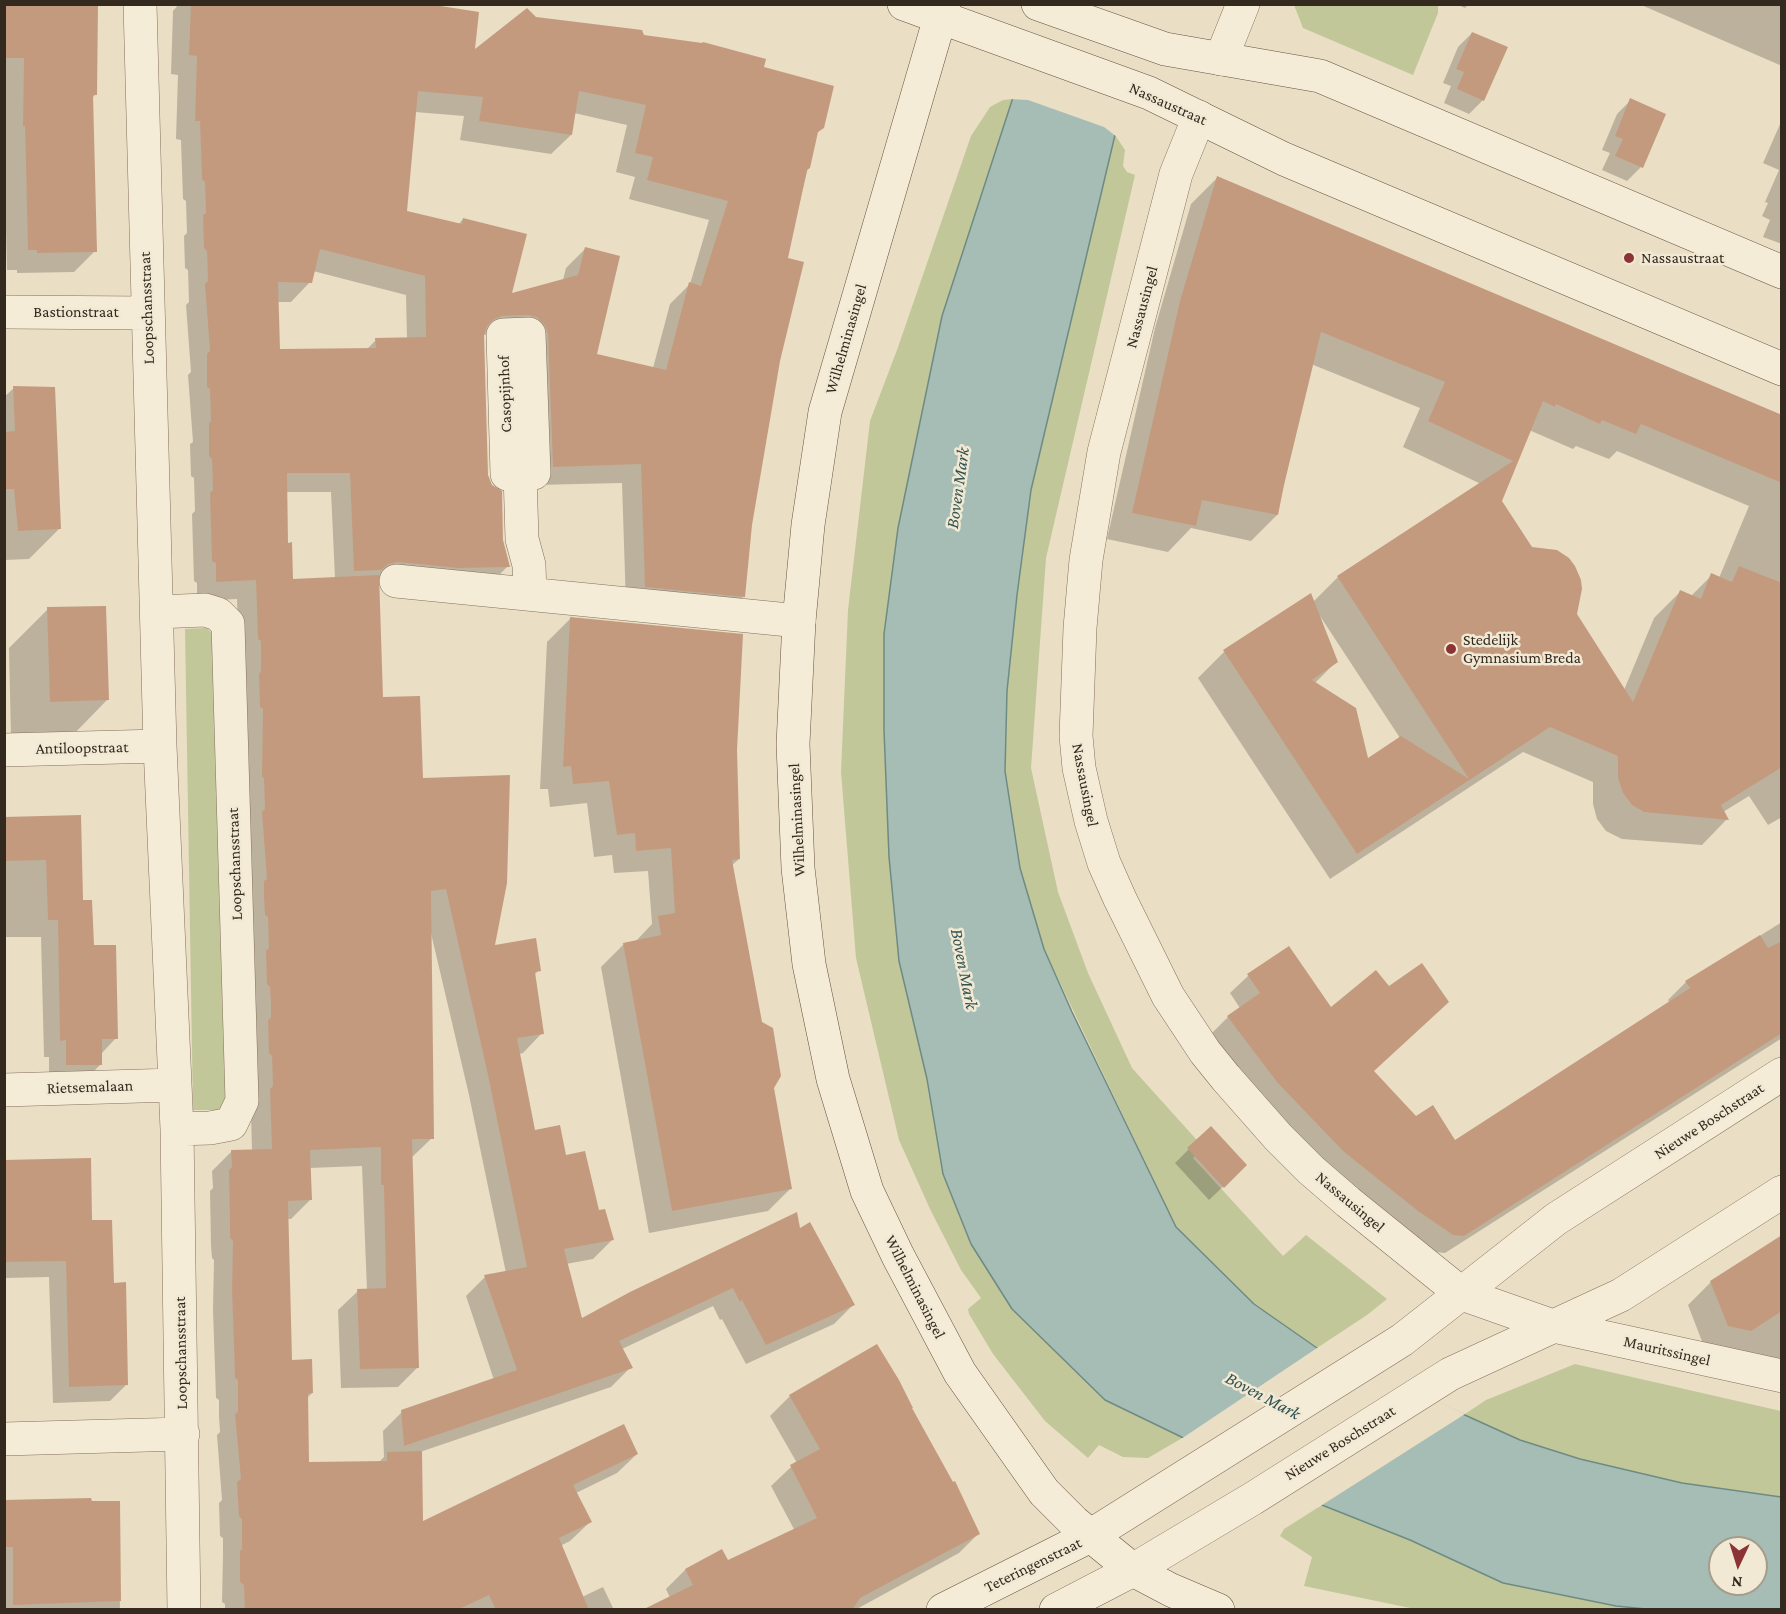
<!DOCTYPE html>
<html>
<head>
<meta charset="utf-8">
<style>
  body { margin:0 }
  #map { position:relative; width:1786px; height:1614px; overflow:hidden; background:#eadec5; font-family:"Crimson Pro",serif }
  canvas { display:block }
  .frame { position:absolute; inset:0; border:6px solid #34291f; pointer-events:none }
  .north { position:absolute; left:1708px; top:1536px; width:60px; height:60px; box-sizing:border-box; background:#f2e9d4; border:2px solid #a69c8c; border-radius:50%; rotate:184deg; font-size:16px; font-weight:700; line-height:24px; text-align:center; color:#34291f }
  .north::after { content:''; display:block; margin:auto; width:21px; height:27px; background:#8c3335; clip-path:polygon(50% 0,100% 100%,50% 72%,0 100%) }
</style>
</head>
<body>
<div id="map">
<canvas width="1786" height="1614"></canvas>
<div class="frame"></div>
<div class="north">N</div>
</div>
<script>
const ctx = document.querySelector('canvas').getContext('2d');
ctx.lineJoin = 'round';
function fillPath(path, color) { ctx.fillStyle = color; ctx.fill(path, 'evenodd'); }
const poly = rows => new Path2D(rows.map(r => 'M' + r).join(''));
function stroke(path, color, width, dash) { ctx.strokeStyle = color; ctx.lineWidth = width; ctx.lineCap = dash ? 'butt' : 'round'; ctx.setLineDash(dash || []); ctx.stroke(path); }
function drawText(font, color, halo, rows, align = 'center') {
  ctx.font = font + ' "Crimson Pro",serif'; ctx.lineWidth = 5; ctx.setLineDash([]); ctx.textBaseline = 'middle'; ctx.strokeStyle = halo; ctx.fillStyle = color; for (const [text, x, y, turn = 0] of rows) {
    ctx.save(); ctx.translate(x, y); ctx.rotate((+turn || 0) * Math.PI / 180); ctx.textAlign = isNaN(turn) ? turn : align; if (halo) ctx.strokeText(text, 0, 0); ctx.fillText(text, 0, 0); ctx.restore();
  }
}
const green = poly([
  [1294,5,1438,4,1438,13,1413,75,1303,28],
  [1013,99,942,316,898,528,927,1079,943,1174,1105,1400,1184,1437,1148,1458,1123,1457,1099,1445,1088,1458,1045,1421,993,1354,969,1314,968,1309,981,1298,961,1270,930,1209,899,1140,856,958,841,772,848,610,870,421,897,350,971,136,990,107,1003,100],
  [1115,135,1125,150,1123,166,1127,172,1135,175,1046,558,1031,768,1058,892,1088,973,1132,1068,1204,1148,1193,1158,1283,1256,1306,1235,1387,1299,1367,1315,1317,1348,1254,1304,1176,1227,1044,949,1020,868,1005,771,1007,691,1017,595,1031,490],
  [207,628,218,639,229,1103,219,1110,193,1110,185,629],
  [1575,1364,1781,1411,1781,1497,1682,1483,1580,1459,1520,1440,1462,1416,1486,1400],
  [1322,1505,1410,1540,1616,1606,1646,1609,1415,1609,1304,1586,1312,1557,1280,1536,1284,1529]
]);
const water = poly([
  [1043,5,1156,5,1115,135,1031,490,1017,595,1007,691,1005,771,1020,868,1044,949,1072,1012,1176,1227,1254,1304,1317,1348,1520,1440,1580,1459,1682,1483,1781,1497,1781,1609,1646,1609,1616,1606,1503,1583,1410,1540,1322,1505,1105,1400,1012,1309,971,1244,943,1174,927,1079,899,961,889,857,884,730,884,634,898,528,942,316,1043,5],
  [1720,1548,1756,1548,1756,1584,1720,1584,1720,1548]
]);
const pier = poly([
  [1040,4,1159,4,1117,137,1104,127,1028,100,1010,99],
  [1320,1346,1465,1414,1319,1507,1181,1439]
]);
const shadow = poly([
  [4,4,95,95,92,98,95,251,74,272,17,273,17,270,7,270,4,149],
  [179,4,393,4,473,52,535,18,643,36,762,68,822,128,816,134,786,259,778,361,751,525,744,596,724,616,626,606,622,483,534,485,508,334,483,335,487,475,508,566,489,585,438,587,377,581,381,699,421,780,493,947,539,970,534,975,542,1033,523,1053,519,1054,534,1132,565,1157,612,1240,593,1259,566,1264,581,1320,798,1230,853,1305,834,1324,746,1364,722,1319,720,1320,713,1306,622,1349,631,1367,611,1387,420,1452,422,1524,637,1454,617,1473,576,1493,590,1522,570,1541,560,1546,582,1597,603,1587,614,1610,225,1610,225,1604,222,1602,223,1554,223,1538,220,1536,219,1503,222,1500,217,1435,220,1432,219,1416,219,1400,216,1398,215,1368,213,1310,214,1260,212,1258,211,1246,210,1191,213,1188,212,1171,232,1151,252,1151,239,658,237,599,197,601,197,583,194,581,192,514,195,511,194,478,191,476,190,444,193,442,188,375,191,372,186,305,189,302,188,270,185,268,184,236,187,233,186,201,183,199,181,140,176,139,178,75,171,74,173,11],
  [415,112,464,116,460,140,551,154,571,135,574,113,627,125,616,172,635,177,629,199,709,220,690,284,670,304,653,368,595,356,585,249,566,268,563,280,510,295,463,219,458,225,406,212],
  [313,271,406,295,407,339,376,340,366,350,279,350,277,302,291,302,310,282],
  [286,492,331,492,335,578,292,580,287,544],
  [430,929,469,1095,506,1273,485,1277,466,1296,494,1380,402,1412,383,1431,384,1457,378,1463,308,1463,307,1398,312,1393,291,1361,287,1219,291,1219,310,1200,309,1168,362,1166,367,1290,358,1291,338,1310,341,1388,398,1387,418,1367,411,1158,432,1138],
  [1456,4,1469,4,1465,8],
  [1639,4,1782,4,1782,66],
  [1472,33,1483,100,1469,114,1444,103,1451,86,1443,83,1458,47],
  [1631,100,1641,167,1627,181,1602,170,1610,153,1602,150,1617,114],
  [1781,122,1782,122,1782,244,1763,237,1770,220,1762,216,1768,203,1765,202,1779,170,1763,163],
  [1217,178,1782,417,1782,817,1768,825,1749,796,1723,812,1727,819,1702,845,1622,839,1606,831,1597,819,1593,804,1593,782,1523,752,1330,879,1198,678,1224,652,1313,602,1338,577,1481,484,1403,447,1420,408,1311,364,1277,515,1251,541,1191,528,1168,552,1107,539,1155,328,1191,204],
  [1529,430,1573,449,1576,446,1609,459,1617,451,1749,506,1719,578,1712,575,1691,596,1680,592,1654,618,1624,690,1500,501],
  [1320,616,1400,738,1367,760,1315,683,1336,662],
  [14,388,59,529,29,559,4,560,4,397],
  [48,609,107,700,69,739,11,740,9,648],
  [570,619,735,750,739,859,731,866,791,1188,768,1211,649,1233,601,967,624,944,636,941,652,924,648,871,614,873,612,855,594,857,587,803,550,807,548,789,540,789,547,642],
  [79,816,81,902,116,1038,101,1054,101,1064,83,1082,49,1082,49,1057,44,1057,41,937,4,937,4,819],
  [1782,922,1782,1038,1445,1253,1435,1252,1400,1229,1286,1129,1210,1035,1228,1017,1240,1008,1230,993,1248,976,1289,948,1373,1072,1415,1118,1454,1142,1670,1003,1668,1000,1686,982],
  [1189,1149,1231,1179,1209,1200,1175,1163],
  [4,1162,91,1222,112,1285,127,1384,110,1401,53,1403,49,1277,4,1278],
  [1782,1237,1782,1361,1705,1349,1688,1305,1711,1282],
  [876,1346,978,1534,959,1553,855,1610,645,1610,670,1598,666,1589,685,1570,727,1562,795,1531,771,1486,791,1467,797,1463,770,1416,790,1396],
  [4,1501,118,1502,120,1610,4,1610]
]);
const building = poly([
  [4,4,98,4,97,95,93,95,97,252,37,253,37,250,28,250,25,126,23,126,24,58,4,58],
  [191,4,428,4,479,12,475,49,527,8,536,17,642,30,644,35,702,43,703,42,766,59,764,67,834,86,824,128,818,132,810,168,807,170,788,258,804,262,780,361,752,525,745,597,645,587,641,464,553,467,548,333,544,324,537,317,528,315,502,316,494,319,487,326,484,335,488,475,492,485,502,491,503,540,510,567,458,568,398,562,388,564,381,570,354,571,350,473,287,473,288,543,292,542,293,579,379,575,383,697,420,696,423,778,510,775,507,883,495,945,536,938,541,971,535,972,544,1034,517,1038,535,1130,560,1125,566,1155,585,1151,599,1210,605,1209,614,1240,564,1249,582,1318,630,1292,797,1212,800,1228,810,1222,855,1305,766,1345,742,1300,740,1302,733,1288,619,1341,633,1368,404,1446,401,1410,517,1370,484,1275,527,1267,488,1075,446,889,431,891,434,1139,412,1139,419,1368,360,1369,357,1289,386,1288,384,1185,381,1185,381,1147,310,1150,312,1200,288,1201,292,1360,312,1359,313,1393,308,1394,309,1462,387,1461,387,1452,422,1451,423,1521,624,1424,638,1454,573,1485,592,1522,559,1538,589,1610,496,1610,489,1595,457,1610,245,1610,244,1585,240,1582,240,1551,242,1549,242,1519,239,1516,237,1482,241,1479,235,1414,238,1412,238,1380,235,1378,234,1347,232,1289,233,1241,230,1238,230,1225,229,1170,232,1167,231,1150,272,1149,270,1089,273,1086,272,1056,269,1053,268,1020,271,1018,271,1003,270,987,267,984,266,951,269,948,268,917,265,915,264,897,264,881,267,879,262,812,265,809,264,779,262,776,263,709,260,707,259,674,261,671,261,641,258,639,256,580,216,582,216,563,212,561,210,493,213,490,212,459,209,456,209,423,211,421,210,389,207,387,207,354,210,351,205,284,208,281,207,251,204,248,203,215,206,213,205,182,202,179,200,121,195,121,197,56,189,55],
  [418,91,483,97,479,121,572,135,579,91,646,105,635,153,653,157,647,180,728,201,701,286,689,282,666,370,597,354,620,256,585,247,578,275,512,293,527,234,463,218,462,224,407,211],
  [320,249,425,276,426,337,375,338,376,348,280,349,278,282,312,283],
  [1472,32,1508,47,1484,101,1457,89,1464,72,1456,69],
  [1630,98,1666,114,1643,168,1615,156,1623,139,1615,136],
  [1217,176,1782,415,1782,483,1641,424,1636,434,1602,420,1600,424,1556,404,1555,407,1543,401,1502,501,1532,547,1557,550,1569,558,1575,566,1581,580,1582,589,1577,614,1633,702,1680,590,1701,599,1711,573,1732,582,1739,566,1782,583,1782,767,1721,805,1729,820,1644,812,1632,805,1623,793,1618,778,1618,756,1550,727,1357,854,1223,650,1311,593,1338,662,1312,680,1356,708,1368,758,1401,736,1469,779,1337,576,1513,461,1428,421,1445,382,1321,332,1284,485,1278,515,1202,500,1196,526,1132,513,1180,301],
  [13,386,55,387,61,529,18,531,14,489,4,489,4,432,15,431],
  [106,606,109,700,50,702,47,607],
  [570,617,743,634,737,750,740,859,732,860,762,1022,773,1028,781,1076,774,1088,792,1189,672,1211,623,943,661,935,658,916,675,913,671,848,636,851,635,833,617,835,609,781,573,784,571,766,563,767],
  [81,815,83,900,92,900,94,945,116,945,118,1039,102,1039,102,1065,66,1065,66,1040,60,1041,58,920,48,920,46,860,4,861,4,817],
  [1760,935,1768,948,1782,941,1782,1033,1464,1236,1453,1235,1418,1211,1343,1151,1277,1082,1227,1016,1260,993,1247,974,1289,946,1331,1007,1376,970,1389,986,1422,963,1449,1002,1374,1071,1416,1116,1433,1105,1455,1140,1690,988,1685,981],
  [1211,1126,1247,1165,1224,1188,1187,1148],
  [91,1158,92,1220,112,1220,114,1283,126,1282,128,1385,69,1387,66,1261,4,1262,4,1160],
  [1782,1235,1782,1311,1751,1331,1728,1326,1710,1281],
  [877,1344,899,1380,913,1408,912,1408,953,1482,955,1481,980,1534,860,1598,852,1610,642,1610,693,1585,685,1569,722,1549,728,1560,817,1518,790,1465,820,1449,789,1395],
  [91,1498,92,1501,120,1501,121,1601,13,1605,13,1547,4,1547,4,1500]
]);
const street = poly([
  [140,4,160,746,177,1129,184,1610],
  [1221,59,1243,4],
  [1199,117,1176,174,1104,452,1086,560,1080,628,1076,736,1079,768,1091,821,1104,863,1120,899,1168,996,1205,1052,1226,1078,1278,1137,1311,1170,1348,1202,1462,1294,1553,1326,1782,1376],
  [4,312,147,313],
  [520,473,507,474,503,335,529,334,534,473,520,473,522,539,529,565,530,594],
  [396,581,799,621],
  [157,612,205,610,218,614,228,624,242,1101,231,1124,210,1128,177,1129],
  [4,750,160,746],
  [4,1090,175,1085],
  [4,1439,183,1434],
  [1090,1536,1402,1340,1556,1219,1782,1074],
  [1133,1570,1252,1499,1450,1374,1621,1295,1782,1192]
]);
const secondary = poly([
  [904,4,1149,93,1284,159,1782,369],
  [944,4,825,412,808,525,799,621,793,744,798,868,809,964,833,1079,867,1191,898,1256,960,1373,1044,1492,1074,1522,1133,1570,1171,1590,1218,1610],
  [1038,4,1165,49,1320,76,1782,272],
  [943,1610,1090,1536],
  [1056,1610,1133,1570]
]);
const markers = [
  [1629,258,6,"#8c3335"],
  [1451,649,6,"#8c3335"]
];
const streetNames = [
  ["Nassaustraat",1168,104,24],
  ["Nassausingel",1142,307,-75],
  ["Loopschansstraat",147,308,-92],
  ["Bastionstraat",76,312],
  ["Wilhelminasingel",846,339,-74],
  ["Casopijnhof",505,394,-92],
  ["Antiloopstraat",82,748,-1],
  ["Nassausingel",1085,785,79],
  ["Wilhelminasingel",797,820,-93],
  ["Loopschansstraat",235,864,-92],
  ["Rietsemalaan",90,1087,-2],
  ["Nieuwe Boschstraat",1709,1121,-33],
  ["Nassausingel",1350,1202,40],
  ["Wilhelminasingel",915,1287,63],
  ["Mauritssingel",1667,1351,13],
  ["Loopschansstraat",181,1353,-91],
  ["Nieuwe Boschstraat",1340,1443,-32],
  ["Teteringenstraat",1033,1565,-26]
];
const poiNames = [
  ["Nassaustraat",1641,258],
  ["Stedelijk",1463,640],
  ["Gymnasium Breda",1463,658]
];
const waterNames = [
  ["Boven Mark",958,488,-82],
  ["Boven Mark",964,969,79],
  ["Boven Mark",1263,1396,28]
];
fillPath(green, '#c2c79a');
fillPath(water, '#a6bdb6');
stroke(water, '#6e8b83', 1.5);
fillPath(pier, '#eadec5');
fillPath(shadow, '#0003');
fillPath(building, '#c49a7e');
stroke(street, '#83705d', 34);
stroke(secondary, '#645240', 34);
stroke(street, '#f5ecd7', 33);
stroke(secondary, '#f5ecd7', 33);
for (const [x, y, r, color] of markers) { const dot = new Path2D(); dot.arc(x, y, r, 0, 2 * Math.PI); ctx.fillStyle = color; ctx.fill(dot); stroke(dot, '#f2e9d4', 2); }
drawText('16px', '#34291f', '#f2e9d4', streetNames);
drawText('16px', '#34291f', '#f2e9d4', poiNames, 'left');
drawText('italic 18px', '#305250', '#f2e9d4', waterNames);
</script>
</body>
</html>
